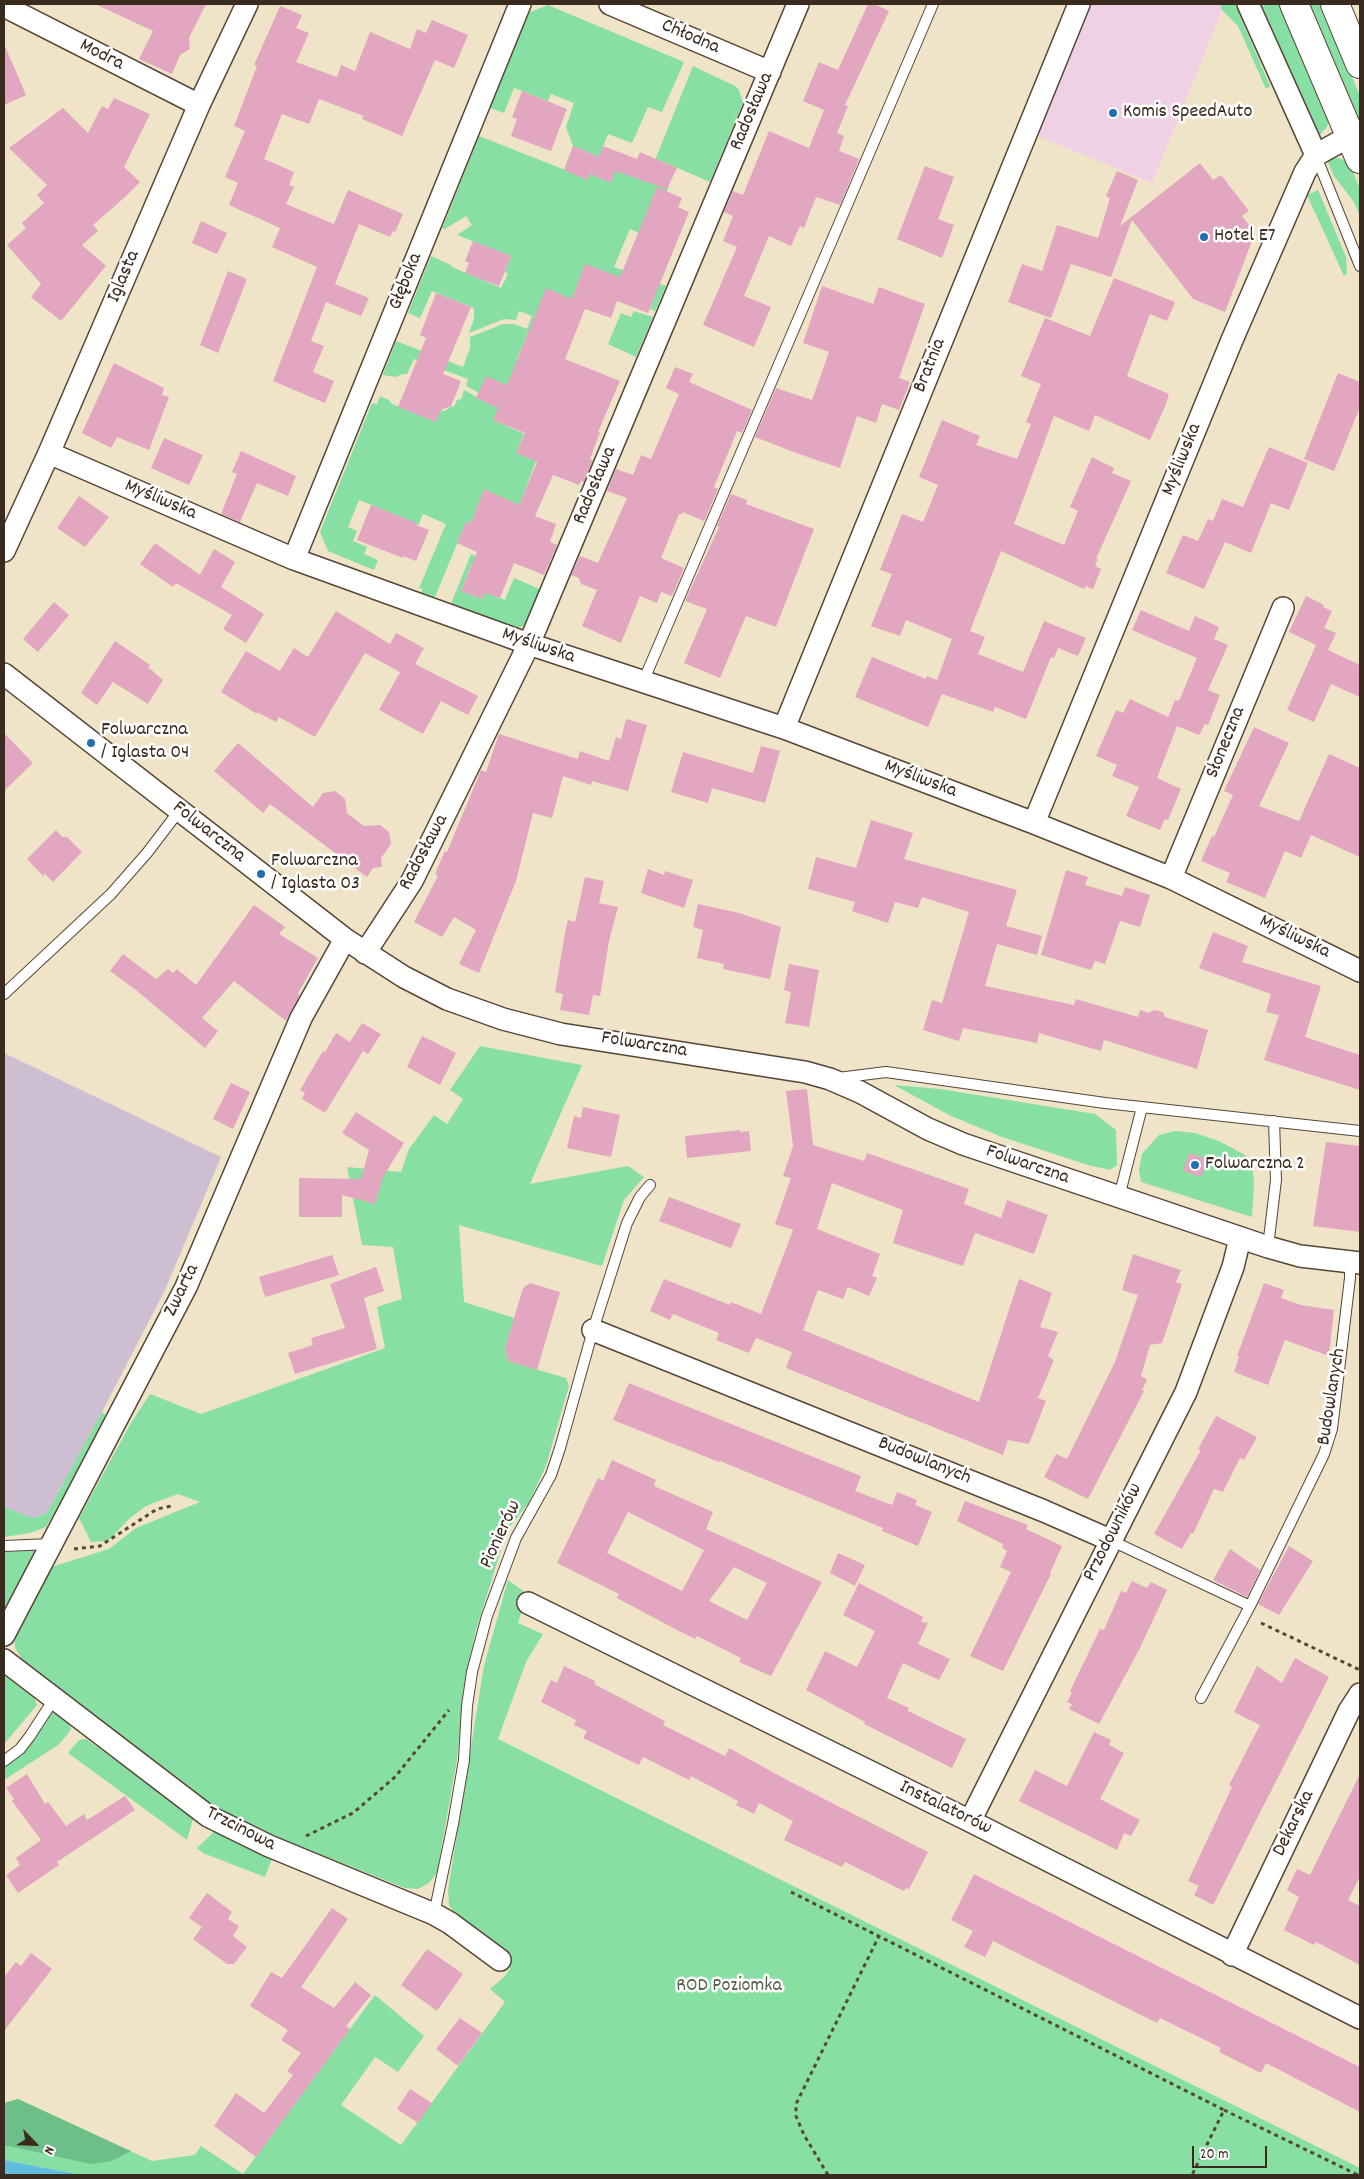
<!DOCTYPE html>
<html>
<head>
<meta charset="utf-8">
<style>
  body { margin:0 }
  #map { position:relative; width:1364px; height:2179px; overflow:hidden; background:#efe4c7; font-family:Dekko,sans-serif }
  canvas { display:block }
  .frame { position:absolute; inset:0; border:5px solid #3b2a1e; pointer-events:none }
  .north { position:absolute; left:10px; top:2119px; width:50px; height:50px; -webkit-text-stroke:4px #fff; paint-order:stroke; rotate:114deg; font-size:14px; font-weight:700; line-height:20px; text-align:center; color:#3b2a1e }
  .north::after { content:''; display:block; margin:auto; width:18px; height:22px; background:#3b2a1e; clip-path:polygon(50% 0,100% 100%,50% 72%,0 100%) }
  .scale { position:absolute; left:1192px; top:2146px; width:75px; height:22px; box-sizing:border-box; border:2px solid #3b2a1e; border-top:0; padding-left:6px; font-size:15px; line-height:18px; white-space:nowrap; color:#3b2a1e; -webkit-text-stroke:4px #fff; paint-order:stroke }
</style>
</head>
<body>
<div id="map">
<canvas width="1364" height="2179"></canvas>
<div class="frame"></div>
<div class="north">N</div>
<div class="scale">20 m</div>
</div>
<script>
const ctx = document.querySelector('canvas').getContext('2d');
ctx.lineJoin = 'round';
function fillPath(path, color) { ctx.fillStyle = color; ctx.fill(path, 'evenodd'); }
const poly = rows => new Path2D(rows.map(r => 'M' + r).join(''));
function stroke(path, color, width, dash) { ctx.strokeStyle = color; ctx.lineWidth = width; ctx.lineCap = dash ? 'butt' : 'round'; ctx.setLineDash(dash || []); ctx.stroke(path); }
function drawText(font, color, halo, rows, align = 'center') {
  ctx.font = font + ' Dekko,sans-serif'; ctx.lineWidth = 5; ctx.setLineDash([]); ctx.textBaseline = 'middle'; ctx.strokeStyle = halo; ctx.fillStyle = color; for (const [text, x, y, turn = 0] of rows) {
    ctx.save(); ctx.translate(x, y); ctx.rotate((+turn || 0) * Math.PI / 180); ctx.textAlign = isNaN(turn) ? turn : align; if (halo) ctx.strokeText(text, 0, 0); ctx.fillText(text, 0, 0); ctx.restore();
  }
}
const built = poly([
  [1088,4,1220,4,1222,10,1152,183,1038,136,1053,91]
]);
const industrial = poly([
  [4,1053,221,1157,165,1290,102,1412,47,1513,33,1518,4,1507]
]);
const green = poly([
  [1220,4,1235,4,1270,86,1266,89,1238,26,1222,10],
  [1261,4,1281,4,1330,116,1327,127,1318,137],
  [1309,4,1322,5,1360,96,1360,125],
  [548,5,684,62,662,112,648,107,632,143,608,134,592,175,611,182,615,171,653,175,670,182,667,191,639,233,630,229,614,267,666,286,655,311,650,309,658,286,624,293,585,265,570,304,529,330,570,347,570,349,528,333,517,359,540,368,511,378,493,420,543,442,524,434,516,453,536,461,486,593,505,600,514,578,542,590,527,624,518,628,451,604,471,554,489,562,498,519,506,499,484,490,471,523,466,522,435,597,421,593,423,589,419,588,446,524,423,514,418,526,416,523,359,500,348,527,357,531,353,541,367,547,364,554,378,560,374,570,328,551,320,532,372,403,377,404,380,396,389,400,392,404,436,422,441,410,445,411,451,406,454,407,457,400,461,399,464,390,478,398,495,398,492,405,496,407,505,385,486,377,479,393,466,386,468,379,414,359,407,374,402,374,396,377,383,375,396,341,463,367,470,348,470,337,503,324,514,324,527,329,532,316,519,311,516,320,504,319,469,333,474,319,474,308,432,291,420,318,408,313,431,256,451,265,452,267,501,288,508,274,505,272,511,256,457,235,472,225,466,216,445,229,442,229,479,136,588,179,597,156,573,146,566,127,574,103,551,94,548,101,514,88,504,113,490,108,528,13],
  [471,566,492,575,482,599,461,591],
  [693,66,735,86,739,90,743,103,710,182,659,160,653,165],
  [1337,158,1344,160,1350,165,1360,189,1360,216,1354,202,1334,176,1327,160],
  [1318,190,1346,257,1347,273,1344,276,1307,195],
  [634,311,653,317,636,357,608,344,621,313,631,317],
  [480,1046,582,1065,530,1184,628,1166,644,1177,624,1200,602,1266,459,1225,464,1302,514,1318,505,1348,508,1361,566,1378,569,1386,546,1466,529,1502,507,1531,476,1630,464,1686,457,1759,437,1873,429,1883,418,1889,405,1888,271,1835,212,1805,25,1664,15,1648,14,1637,51,1567,109,1549,136,1528,200,1502,178,1494,146,1506,129,1519,108,1541,91,1542,79,1518,131,1423,150,1394,201,1414,385,1348,377,1307,402,1299,393,1247,362,1245,347,1167,401,1172,409,1149,434,1115,447,1124,463,1099,450,1090],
  [894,1085,940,1089,1095,1114,1116,1130,1117,1165,1110,1170,1088,1165,1002,1137,951,1116],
  [1175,1131,1195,1133,1219,1141,1245,1155,1252,1165,1254,1183,1252,1217,1141,1182,1139,1170,1142,1154,1159,1135],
  [102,1412,109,1418,46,1527,30,1533,4,1537,4,1507,33,1518,47,1513],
  [35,1550,4,1611,4,1552],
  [508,1580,527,1594,518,1623,543,1634,526,1662,498,1739,1360,2168,1360,2175,82,2175,4,2160,4,2103,18,2099,152,2161,195,2155,201,2146,243,2174,375,1995,424,2036,398,2072,375,2057,341,2105,401,2145,505,2002,490,1989,504,1977,510,1969,509,1959,494,1942,453,1911,449,1905,448,1890,484,1666],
  [4,1675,34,1697,37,1705,4,1744],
  [52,1712,69,1723,71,1729,67,1735,58,1745,4,1780,4,1765,33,1741],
  [86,1739,188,1812,193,1819,187,1840,68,1753,79,1740],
  [215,1831,273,1856,265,1877,203,1853,197,1848]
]);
const forest = poly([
  [18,2099,124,2148,131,2151,112,2161,91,2164,4,2145,4,2103]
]);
const water = poly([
  [4,2160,82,2175,4,2175]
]);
const building = poly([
  [95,4,206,4,189,38,190,49,180,55,172,74,139,59,153,31],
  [868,4,874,4,889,11,845,105,848,106,837,133,844,136,839,151,859,159,840,205,816,197,804,228,800,226,791,246,769,236,744,296,771,307,754,347,703,325,737,247,723,241,733,216,724,212,733,191,743,195,769,131,809,148,824,110,803,101,819,62,838,70],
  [280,6,302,15,296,28,309,33,296,62,337,77,341,65,355,71,370,32,410,49,417,29,426,33,432,20,468,35,454,68,435,60,402,136,362,119,364,116,319,99,309,124,282,114,264,159,294,172,289,185,294,187,286,204,334,224,348,190,403,214,395,232,393,231,390,237,359,224,335,284,369,298,361,316,326,302,311,341,324,346,313,372,334,381,325,403,273,381,317,267,272,247,280,228,229,205,238,183,225,177,245,131,234,126,257,66,254,65],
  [4,44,26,95,4,105],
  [522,91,567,109,551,151,511,136,517,119,512,117],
  [114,98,150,114,124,167,140,182,124,198,93,225,98,231,82,245,106,266,61,321,31,297,41,284,7,245,26,228,22,223,44,203,37,195,47,185,9,148,63,108,88,133,102,106,108,109],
  [573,146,599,157,603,146,637,159,640,152,677,168,667,189,615,171,611,183,590,174,587,180,564,170],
  [1200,163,1213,180,1221,175,1249,211,1242,216,1255,233,1225,312,1193,299,1132,220,1111,277,1071,264,1051,318,1008,302,1022,264,1042,271,1057,225,1098,238,1110,198,1106,196,1117,171,1138,180,1120,226],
  [925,166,954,177,938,219,954,225,942,258,897,239],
  [657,187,682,198,678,207,689,212,648,313,617,301,611,318,585,309,565,359,620,381,598,432,600,432,590,459,593,460,584,482,581,481,579,485,553,475,535,516,556,524,550,542,557,545,544,575,514,563,500,598,485,593,482,599,461,591,477,552,457,543,466,522,471,523,484,489,519,505,537,462,516,453,525,433,493,420,498,408,476,398,486,376,507,385,546,288,572,299,585,264,620,277],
  [201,221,227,233,217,254,192,243],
  [473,241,511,256,499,286,465,273,469,263,465,261],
  [228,271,247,279,218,353,200,345],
  [1114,278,1175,302,1167,321,1150,314,1127,376,1169,394,1166,404,1150,440,1095,415,1089,431,1054,416,1014,524,1064,545,1078,511,1070,507,1092,457,1114,468,1112,473,1131,481,1096,559,1098,559,1095,566,1101,569,1093,589,1086,586,1084,589,1001,551,970,631,985,637,978,654,1023,672,1044,621,1086,638,1078,656,1058,648,1054,658,1051,657,1026,719,995,707,993,712,942,694,928,727,855,697,872,657,926,679,927,676,937,680,952,639,906,620,900,636,871,626,892,574,880,570,902,514,923,522,938,485,919,477,942,420,980,436,976,445,1017,459,1031,424,1026,422,1041,384,1021,376,1045,318,1090,336],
  [822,286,873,304,879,287,925,304,899,378,910,382,899,410,882,404,876,423,857,416,840,468,799,454,755,437,776,388,812,400,829,352,803,343],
  [436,293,471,307,443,374,461,381,451,406,441,410,436,422,398,407,426,338,420,335],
  [114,363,164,388,162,395,169,397,149,450,117,437,111,448,82,433],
  [675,367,693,374,689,382,752,410,742,433,737,431,714,487,718,489,704,521,683,512,681,515,679,514,661,558,684,568,672,596,661,592,657,603,640,596,621,643,582,626,597,590,581,584,579,578,571,575,580,556,598,563,627,498,607,491,616,469,633,475,641,455,651,459,679,394,666,388],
  [1338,373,1360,382,1360,407,1334,471,1304,459],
  [164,438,203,455,189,485,151,468],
  [1269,447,1308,463,1289,510,1271,503,1251,553,1225,542,1204,589,1166,573,1183,535,1198,541,1208,519,1213,521,1222,499,1243,507],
  [241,451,296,476,288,496,257,483,240,522,221,514,237,474,232,472],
  [731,494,747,500,746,504,814,529,776,627,746,616,720,678,684,663,707,609,685,601,719,527,717,526],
  [79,496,109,517,85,547,57,528],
  [371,505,417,523,416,525,429,530,416,561,403,556,403,558,357,540],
  [155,543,200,575,214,549,235,562,221,587,264,614,246,643,223,629,232,615,176,583,173,587,140,564],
  [1306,596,1324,605,1323,607,1332,611,1324,628,1336,633,1328,650,1360,665,1360,697,1331,684,1314,722,1287,710,1316,645,1289,632],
  [54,602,69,615,38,652,23,639],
  [1141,610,1189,631,1195,616,1219,627,1214,639,1228,645,1208,690,1220,695,1208,725,1205,724,1199,735,1177,726,1157,778,1181,789,1168,820,1165,819,1160,830,1126,816,1139,787,1112,776,1117,765,1096,756,1116,710,1123,713,1130,699,1168,717,1175,700,1179,701,1197,658,1132,630],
  [336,611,390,644,396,633,424,648,415,664,478,696,468,715,441,701,423,734,379,710,400,672,365,653,315,737,279,717,276,722,257,712,257,714,221,692,246,651,280,671,294,648,308,657],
  [115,641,150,665,148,667,163,680,148,704,113,682,97,705,81,693],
  [626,719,647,725,628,791,592,781,591,785,563,776,552,818,533,813,516,881,479,973,459,964,476,930,454,917,442,937,414,922,438,876,435,874,445,851,447,852,481,770,486,772,499,734,578,759,580,751,609,761,616,737,621,739],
  [1254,727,1289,743,1259,806,1299,821,1329,754,1360,768,1360,857,1311,835,1301,858,1285,851,1265,898,1226,882,1230,873,1201,861,1212,836,1214,837,1233,795,1224,791],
  [4,733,33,763,4,791],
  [238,743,313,807,323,793,335,791,345,799,347,813,356,820,364,826,380,825,389,832,391,844,381,858,382,867,373,868,367,877,270,804,263,813,214,771],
  [761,746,780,751,765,803,712,788,708,803,671,792,683,752,753,773],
  [871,820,913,833,904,859,1017,890,1006,926,1042,936,1037,955,997,944,985,986,1074,1005,1076,999,1138,1017,1140,1010,1149,1013,1154,1010,1163,1012,1165,1017,1208,1030,1197,1069,1104,1040,1101,1051,1039,1033,1037,1043,963,1028,959,1041,923,1030,932,1000,942,1003,969,912,922,897,918,908,895,902,888,923,852,911,855,902,808,889,816,857,856,868],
  [56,830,62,837,67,837,82,852,53,882,45,874,43,876,27,859],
  [648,869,664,875,665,871,693,880,684,908,641,893],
  [1066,870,1088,877,1085,885,1122,896,1125,887,1150,895,1140,927,1120,921,1105,964,1095,961,1091,970,1041,955],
  [585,877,604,881,599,903,618,907,609,941,600,996,593,995,589,1015,560,1010,563,994,555,992,565,933,568,920,575,922],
  [698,904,739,913,781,927,770,979,723,969,724,964,697,958,703,930,693,927],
  [254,905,285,927,279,934,318,958,298,993,300,995,286,1021,234,981,202,1018,218,1031,205,1048,136,990,110,971,123,954,156,979,168,969,173,973,177,969,196,985],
  [1213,932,1248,946,1242,962,1321,986,1305,1037,1360,1055,1360,1090,1264,1060,1279,1015,1266,1012,1271,994,1199,968],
  [789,964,819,970,809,1027,785,1023,791,992,784,990],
  [362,1023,381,1034,368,1054,363,1051,325,1113,302,1099,305,1093,300,1090,323,1051,325,1052,336,1033,350,1042],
  [422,1036,456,1053,440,1085,407,1067],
  [231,1083,250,1092,233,1129,213,1119],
  [807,1089,813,1145,864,1161,867,1153,969,1189,964,1204,1001,1218,1007,1200,1048,1215,1034,1254,975,1233,963,1266,893,1243,903,1210,832,1183,817,1229,880,1254,872,1276,877,1278,869,1296,848,1287,843,1299,818,1290,803,1330,979,1402,1019,1279,1052,1293,1040,1327,1058,1332,1048,1356,1054,1360,1038,1398,1046,1401,1029,1444,1008,1440,1003,1455,786,1368,792,1352,756,1338,749,1353,716,1340,719,1333,673,1314,670,1320,650,1311,664,1279,730,1305,731,1302,761,1314,793,1230,775,1224,791,1178,783,1176,793,1146,786,1091],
  [583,1107,620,1115,611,1157,567,1148,574,1116,581,1118],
  [356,1112,404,1143,383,1177,375,1204,342,1195,342,1217,299,1217,299,1178,361,1179,369,1150,342,1133],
  [740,1130,740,1132,749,1131,751,1151,687,1158,685,1136],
  [1326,1142,1360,1146,1360,1232,1313,1226],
  [1189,1153,1207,1159,1201,1177,1183,1171],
  [669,1197,741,1224,731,1248,659,1221],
  [1133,1254,1181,1270,1176,1282,1182,1284,1162,1343,1150,1345,1141,1376,1147,1380,1142,1390,1144,1391,1088,1499,1044,1477,1056,1454,1067,1459,1115,1362,1138,1295,1122,1290],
  [332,1255,339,1275,265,1297,259,1277],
  [376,1267,384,1291,364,1298,377,1349,295,1374,288,1353,313,1345,311,1338,345,1328,330,1284],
  [530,1283,560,1292,537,1370,508,1361,505,1348,523,1288],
  [1264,1283,1284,1290,1281,1298,1301,1305,1334,1310,1329,1356,1285,1340,1268,1385,1234,1372,1239,1357,1237,1356],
  [629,1383,861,1476,855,1491,892,1505,897,1492,917,1500,915,1505,932,1512,918,1546,882,1531,883,1528,720,1461,719,1462,613,1420],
  [1216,1416,1257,1437,1244,1460,1240,1458,1223,1492,1214,1489,1193,1534,1191,1533,1182,1549,1154,1534,1201,1450,1198,1449],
  [612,1460,656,1480,654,1486,713,1512,706,1529,822,1582,771,1676,739,1662,741,1658,697,1636,695,1639,677,1630,617,1598,619,1594,557,1563,598,1478,603,1481],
  [628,1512,704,1550,682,1591,607,1553],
  [734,1567,767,1583,747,1620,709,1601],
  [965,1501,1028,1525,1026,1529,1062,1546,1050,1573,1051,1574,1003,1671,970,1656,1011,1572,1000,1567,1007,1551,1002,1547,1003,1544,957,1521],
  [1289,1546,1313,1561,1279,1615,1258,1604],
  [1230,1549,1260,1570,1247,1597,1213,1580],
  [838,1553,865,1565,855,1586,830,1573],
  [1132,1581,1147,1588,1151,1582,1167,1590,1140,1648,1099,1724,1069,1709,1072,1704,1067,1702,1072,1693,1070,1691,1100,1629,1104,1630,1121,1591,1126,1593],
  [859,1583,923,1617,921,1622,928,1623,918,1644,950,1659,939,1680,903,1663,887,1698,909,1708,908,1711,966,1739,952,1768,864,1724,865,1722,806,1690,825,1651,857,1667,875,1631,843,1615],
  [1295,1658,1329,1677,1213,1905,1194,1895,1199,1886,1188,1881,1232,1787,1229,1785,1260,1725,1234,1712,1257,1666,1282,1683],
  [564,1666,595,1681,594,1684,665,1721,663,1725,725,1756,729,1748,787,1780,928,1852,909,1889,906,1888,904,1891,845,1862,842,1867,784,1840,793,1821,759,1803,754,1814,736,1805,738,1801,691,1776,689,1780,643,1757,639,1765,583,1738,587,1731,574,1725,576,1720,541,1702,551,1680,557,1683],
  [1094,1732,1111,1740,1109,1745,1124,1753,1100,1799,1140,1820,1131,1836,1124,1833,1117,1850,1019,1801,1035,1770,1067,1786],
  [27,1774,45,1804,48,1802,66,1826,84,1814,87,1820,125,1796,135,1810,57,1862,59,1865,18,1893,6,1875,20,1865,16,1858,41,1840,12,1801,14,1799,6,1788],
  [1360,1774,1360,1877,1348,1900,1360,1906,1360,1965,1316,1942,1314,1945,1284,1930,1299,1897,1287,1890,1297,1869,1310,1875],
  [974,1874,1360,2067,1360,2112,1266,2063,1261,2073,1219,2052,1221,2048,1201,2038,1160,2018,1157,2023,993,1941,985,1957,964,1947,973,1931,951,1920],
  [207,1893,232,1912,228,1919,239,1926,233,1936,247,1947,234,1964,227,1964,193,1939,202,1927,189,1918],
  [332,1908,348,1919,301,1987,334,2008,355,1982,371,1995,346,2026,350,2029,256,2157,214,2126,236,2093,264,2113,293,2075,287,2071,301,2053,281,2040,288,2030,250,2006,271,1972,282,1978],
  [427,1949,463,1974,437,2011,401,1985],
  [31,1953,52,1969,4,2031,4,1977,16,1962,21,1966],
  [460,2018,482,2033,458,2066,436,2049],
  [410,2089,432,2103,418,2123,397,2109]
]);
const path = poly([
  [74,1549,100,1546,157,1509,172,1506],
  [1261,1623,1360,1670],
  [306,1836,353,1813,395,1777,449,1710],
  [791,1892,1224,2110,1192,2175],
  [1224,2110,1358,2175],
  [828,2175,804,2135,796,2116,796,2104,879,1936]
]);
const service = poly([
  [1316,156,1360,266],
  [643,682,933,4],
  [4,994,111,894,147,853,179,811],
  [838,1078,886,1072,1105,1103,1360,1131],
  [1119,1197,1142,1107],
  [1268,1247,1276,1180,1274,1121],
  [1110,1540,1250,1606],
  [4,1546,51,1544],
  [1201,1698,1250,1606,1324,1454,1332,1429,1350,1278,1350,1263],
  [4,1761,20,1749,30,1736,54,1699],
  [434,1914,453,1824,464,1760,467,1706,472,1672,487,1616,516,1538,551,1475,560,1448,593,1330,627,1223,640,1197,650,1185]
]);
const minor = poly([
  [610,4,770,72],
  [1248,4,1316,155],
  [4,6,199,105],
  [49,453,294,559,529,644,784,728,1034,823,1171,878,1360,971],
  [4,551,49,453,199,105,247,4],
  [294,559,520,4],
  [4,674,345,939,404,977,447,999,503,1019,561,1034,805,1072,830,1079,860,1092,928,1129,963,1144,1268,1247,1300,1256,1360,1263],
  [784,728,1079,4],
  [1034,823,1232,340,1305,172,1316,155,1350,136],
  [1171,878,1283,608],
  [365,953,412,881,529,644,798,4],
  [593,1330,1044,1511,1110,1540],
  [528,1603,970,1821,1360,2018],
  [4,1635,186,1287,301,1018,345,939],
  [4,1660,208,1816,269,1846,434,1914,450,1923,500,1960],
  [970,1821,1186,1392,1233,1267,1240,1238],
  [1232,1955,1349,1711,1360,1694]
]);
const primary = poly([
  [1294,4,1360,159],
  [1335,4,1360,64]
]);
const markers = [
  [1113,113,5,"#1f6fb2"],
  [1204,237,5,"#1f6fb2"],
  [91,743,5,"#1f6fb2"],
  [261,874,5,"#1f6fb2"],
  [1195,1165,5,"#1f6fb2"]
];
const streetNames = [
  ["Chłodna",690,38,23],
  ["Modra",101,56,27],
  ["Radosława",753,112,-67],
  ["Iglasta",125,277,-67],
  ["Głęboka",407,282,-68],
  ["Bratnia",931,366,-68],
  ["Myśliwska",1183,460,-68],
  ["Radosława",596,486,-67],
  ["Myśliwska",160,501,23],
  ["Myśliwska",538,647,19],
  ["Słoneczna",1227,743,-68],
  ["Myśliwska",920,780,21],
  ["Folwarczna",208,833,38],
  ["Radosława",425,853,-62],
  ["Myśliwska",1294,938,26],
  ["Folwarczna",644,1046,9],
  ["Folwarczna",1027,1166,19],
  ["Zwarta",183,1291,-64],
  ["Budowlanych",1333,1397,-81],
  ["Budowlanych",924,1462,22],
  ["Przodowników",1114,1533,-63],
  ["Pionierów",502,1535,-65],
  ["Instalatorów",945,1809,26],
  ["Dekarska",1295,1824,-64],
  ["Trzcinowa",240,1830,27]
];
const poiNames = [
  ["Komis SpeedAuto",1123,113],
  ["Hotel E7",1214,237],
  ["Folwarczna",101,731],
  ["/ Iglasta 04",101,754],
  ["Folwarczna",271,862],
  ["/ Iglasta 03",271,885],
  ["Folwarczna 2",1205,1165]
];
const parkNames = [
  ["ROD Poziomka",729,1987]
];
fillPath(built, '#f0d0e5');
fillPath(industrial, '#cebed2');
fillPath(green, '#88dfa3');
fillPath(forest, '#6ebe89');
fillPath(water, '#60bfde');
fillPath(building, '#e3a6c0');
stroke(service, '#564637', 12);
stroke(minor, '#564637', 24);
stroke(primary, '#564637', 30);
stroke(path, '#564637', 3, [4, 4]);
stroke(service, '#fff', 10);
stroke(minor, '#fff', 21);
stroke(primary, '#fff', 28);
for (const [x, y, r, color] of markers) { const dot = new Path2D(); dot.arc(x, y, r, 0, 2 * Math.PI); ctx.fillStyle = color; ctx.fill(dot); stroke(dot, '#fff', 2); }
drawText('20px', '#3b2a1e', '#fff', streetNames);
drawText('20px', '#3b2a1e', '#fff', poiNames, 'left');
drawText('20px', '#526046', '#fff', parkNames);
</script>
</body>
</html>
